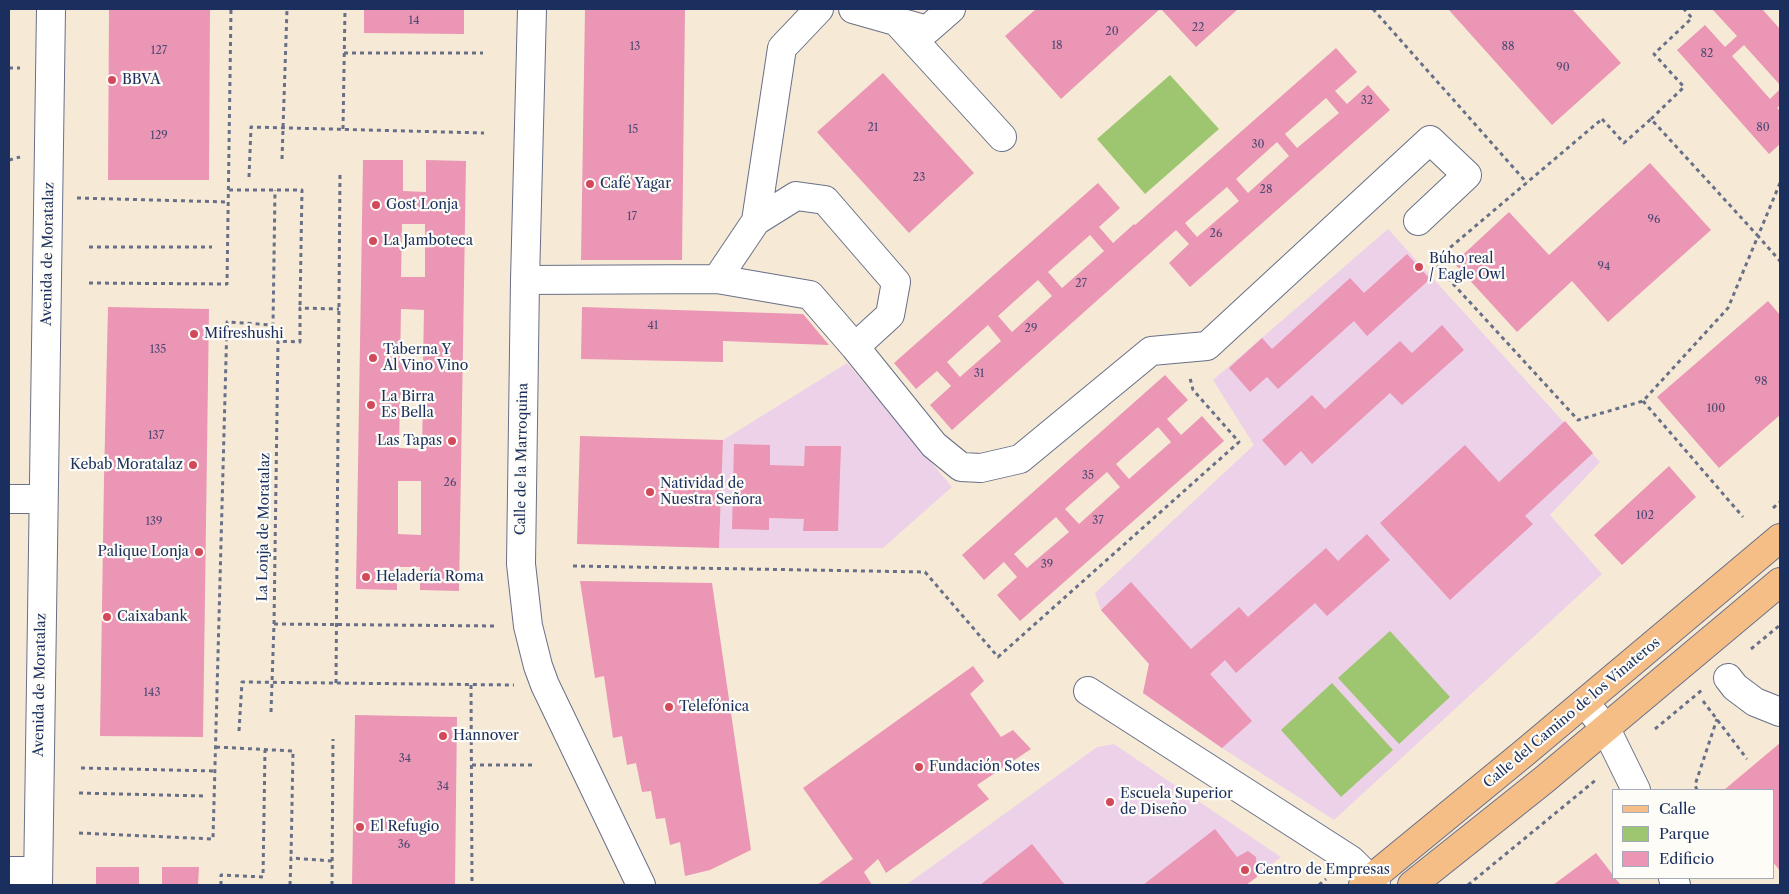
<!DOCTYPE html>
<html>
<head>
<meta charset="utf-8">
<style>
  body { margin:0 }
  #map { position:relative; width:1789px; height:894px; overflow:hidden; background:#f6ead6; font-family:"Libre Caslon Text",serif }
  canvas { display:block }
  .frame { position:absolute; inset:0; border:10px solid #1b2f5e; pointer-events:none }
  .legend { position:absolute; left:1612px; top:789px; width:162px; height:90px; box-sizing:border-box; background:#fdfcf7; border:1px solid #a3aaba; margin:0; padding:6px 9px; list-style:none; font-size:15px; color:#1b2f5e }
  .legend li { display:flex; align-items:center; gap:10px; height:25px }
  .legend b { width:25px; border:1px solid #a3aaba }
</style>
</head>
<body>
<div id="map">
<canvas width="1789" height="894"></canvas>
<div class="frame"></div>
<ul class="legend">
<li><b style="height:6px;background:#f6be87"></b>Calle</li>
<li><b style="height:14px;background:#9ec671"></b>Parque</li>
<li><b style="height:14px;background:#ea96b4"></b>Edificio</li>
</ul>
</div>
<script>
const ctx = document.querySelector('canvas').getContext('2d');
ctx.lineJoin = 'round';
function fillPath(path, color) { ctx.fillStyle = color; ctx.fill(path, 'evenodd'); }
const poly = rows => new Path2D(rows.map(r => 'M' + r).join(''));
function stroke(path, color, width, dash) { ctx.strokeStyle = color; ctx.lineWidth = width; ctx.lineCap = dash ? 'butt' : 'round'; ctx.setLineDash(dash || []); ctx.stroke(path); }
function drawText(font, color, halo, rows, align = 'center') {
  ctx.font = font + ' "Libre Caslon Text",serif'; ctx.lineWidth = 4.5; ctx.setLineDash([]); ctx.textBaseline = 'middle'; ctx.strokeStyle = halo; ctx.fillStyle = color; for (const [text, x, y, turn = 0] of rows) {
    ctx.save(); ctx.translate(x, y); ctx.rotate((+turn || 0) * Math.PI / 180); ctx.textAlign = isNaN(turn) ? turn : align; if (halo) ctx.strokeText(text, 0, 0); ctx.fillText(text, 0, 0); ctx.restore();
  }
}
const built = poly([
  [1388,229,1600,462,1550,515,1602,574,1334,820,1222,748,1143,693,1149,664,1101,610,1095,593,1254,445,1213,380],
  [847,363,952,487,883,548,719,548,723,440],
  [1114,744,1281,857,1246,885,906,885,1097,747]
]);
const green = poly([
  [1170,75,1219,129,1145,194,1097,139],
  [1390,631,1450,697,1399,744,1338,678],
  [1332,683,1393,750,1341,797,1281,730]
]);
const building = poly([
  [109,9,210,9,209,180,108,180],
  [364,9,464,9,464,34,364,33],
  [585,9,685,9,682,260,581,260],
  [1036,9,1160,9,1061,99,1005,36],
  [1161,9,1238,9,1196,47],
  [1448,9,1572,9,1621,63,1552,125],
  [1712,9,1762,9,1780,29,1780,85,1744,45,1732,56,1770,99,1780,89,1780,105,1777,108,1780,111,1780,144,1769,154,1677,50,1705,25,1725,47,1737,36],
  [1336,48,1357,72,1335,91,1347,104,1368,85,1390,110,1190,287,1169,263,1189,244,1176,230,952,430,930,405,951,386,937,371,916,389,894,363,1098,183,1120,208,1099,227,1113,243,1134,224,1135,225],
  [1326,98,1339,113,1297,148,1285,134],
  [1277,142,1289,156,1248,193,1236,179],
  [1227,187,1239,201,1197,237,1185,223],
  [1090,235,1104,251,1062,288,1048,272],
  [1038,280,1052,296,1012,332,998,316],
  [988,325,1001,341,960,377,947,362],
  [883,73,974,173,909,233,817,132],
  [363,160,403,160,403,191,426,192,426,160,466,161,459,591,420,590,420,567,397,567,397,590,356,589],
  [402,224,425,224,425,277,401,277],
  [401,309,424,310,423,363,400,363],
  [400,395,423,395,422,449,399,448],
  [398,481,421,481,421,535,398,534],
  [1650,163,1711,230,1608,322,1572,281,1517,332,1454,263,1509,212,1549,255],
  [1407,254,1430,279,1367,336,1354,321,1278,389,1267,377,1250,392,1229,368,1262,338,1272,349,1350,278,1364,293],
  [1768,301,1780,315,1780,415,1719,468,1657,397],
  [108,307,209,309,203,737,100,736,104,479],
  [582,307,803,314,829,345,723,341,723,362,581,359],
  [1442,325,1464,350,1402,405,1390,393,1312,464,1301,451,1285,466,1262,440,1312,395,1325,409,1400,341,1412,353],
  [1165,375,1188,400,1167,419,1181,435,1202,416,1224,441,1020,621,997,595,1017,577,1004,562,984,580,962,555],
  [1158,427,1171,442,1129,479,1116,464],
  [1107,472,1120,487,1079,524,1065,509],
  [1056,517,1069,532,1027,568,1014,554],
  [1565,421,1593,453,1525,516,1533,524,1450,600,1380,523,1465,445,1499,482],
  [580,436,723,440,719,548,577,544],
  [734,444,770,445,770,465,804,466,805,446,841,446,838,531,803,531,804,519,769,518,769,530,732,529],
  [1669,466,1696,497,1622,565,1594,535],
  [1367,534,1390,560,1327,616,1315,603,1236,673,1225,660,1210,674,1252,721,1222,748,1143,693,1149,664,1101,610,1131,582,1191,649,1239,607,1248,617,1326,548,1338,561],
  [580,581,712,583,751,850,710,870,685,876,680,842,670,845,665,818,656,819,651,791,642,792,636,763,627,765,622,736,613,738,604,676,595,678],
  [973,666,984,681,970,694,1001,737,1013,730,1031,749,977,785,989,799,886,873,878,859,864,872,872,885,817,885,853,859,803,788],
  [355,715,457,717,455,885,352,885],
  [1780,743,1780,871,1773,862,1773,790,1724,790],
  [1215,829,1237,857,1248,851,1256,857,1257,877,1246,885,1143,885],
  [1032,844,1065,885,980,885],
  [1596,853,1613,875,1613,878,1615,878,1621,885,1553,885],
  [96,867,139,867,139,885,96,885],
  [162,867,199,867,198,885,162,885]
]);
const path = poly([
  [1373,9,1527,183],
  [344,53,483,53],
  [9,68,20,68],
  [1602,119,1624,143,1651,119,1758,236,1728,308,1643,401,1578,420,1433,262,1602,119],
  [1651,119,1684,87,1654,54,1692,18,1684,9],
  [343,129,345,9],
  [282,159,287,9],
  [9,160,20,157],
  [249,177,251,127,484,133],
  [1780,183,1758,236,1780,261],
  [229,190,302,190,300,308],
  [77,198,229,202],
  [89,247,212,247],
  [89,283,227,284,231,9],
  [1643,401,1743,517],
  [1773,508,1780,502],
  [573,566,925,572,998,657,1239,442,1193,390,1190,378],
  [274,624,498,626],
  [1751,649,1780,625],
  [336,683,340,172],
  [471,685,472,885],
  [1703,701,1747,759],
  [271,712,274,624,278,341,300,342,300,308,339,309],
  [1655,729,1702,690],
  [239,731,242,682,514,685],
  [216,747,293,751,291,858],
  [472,765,536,765],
  [81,768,215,771],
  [1697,790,1695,785,1717,719],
  [79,793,205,796],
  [79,833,213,839,227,322,273,325,275,190],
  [221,885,221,875,263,877,265,750],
  [290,885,291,858,332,861],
  [332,885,333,739],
  [1319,885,1326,879],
  [1468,885,1597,779]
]);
const minor = poly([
  [532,9,525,280,521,564,528,626,538,666,545,685,641,885],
  [853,9,927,30,951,9],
  [897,22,1002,137],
  [756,221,782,48,819,9],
  [717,279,756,221,796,196,825,200,896,282,890,315,855,347],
  [525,280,717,279,810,295,855,347,934,445,961,467,981,468,1020,459,1151,351,1207,346,1430,140,1467,175,1418,221],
  [9,499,43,499],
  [1728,678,1735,687,1755,702,1780,712],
  [1088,691,1351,860,1376,885],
  [1585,703,1606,729,1636,790],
  [9,871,38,871],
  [1673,878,1676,885],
  [38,885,51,9]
]);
const major = poly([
  [1363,885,1524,753,1780,538],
  [1412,885,1545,779,1780,582]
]);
const markers = [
  [112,80,5,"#d1495b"],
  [590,184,5,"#d1495b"],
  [376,205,5,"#d1495b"],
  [373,241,5,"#d1495b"],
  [1419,267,5,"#d1495b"],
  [194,334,5,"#d1495b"],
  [373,358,5,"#d1495b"],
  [371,405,5,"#d1495b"],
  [452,441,5,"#d1495b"],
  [193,465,5,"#d1495b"],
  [650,492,5,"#d1495b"],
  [199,552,5,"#d1495b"],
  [366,577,5,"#d1495b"],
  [107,617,5,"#d1495b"],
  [669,707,5,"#d1495b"],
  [443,736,5,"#d1495b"],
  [919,767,5,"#d1495b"],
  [1110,802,5,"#d1495b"],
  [360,827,5,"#d1495b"],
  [1245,870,5,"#d1495b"]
];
const numberNames = [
  ["14",414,21],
  ["22",1198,28],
  ["20",1112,32],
  ["18",1057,46],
  ["13",635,47],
  ["88",1508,47],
  ["127",159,51],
  ["82",1707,54],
  ["90",1563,68],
  ["32",1367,101],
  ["21",873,128],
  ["80",1763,128],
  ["15",633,130],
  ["129",159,136],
  ["30",1258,145],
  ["23",919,178],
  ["28",1266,190],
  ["17",632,217],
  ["96",1654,220],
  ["26",1216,234],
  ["94",1604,267],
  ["27",1081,284],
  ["41",653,326],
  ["29",1031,329],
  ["135",158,350],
  ["31",979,374],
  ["98",1761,382],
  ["100",1716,409],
  ["137",156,436],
  ["35",1088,476],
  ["26",450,483],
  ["102",1645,516],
  ["37",1098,521],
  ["139",154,522],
  ["39",1047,565],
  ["143",152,693],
  ["34",405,759],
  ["34",443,787],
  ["36",404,845]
];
const poiNames = [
  ["BBVA",122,80],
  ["Café Yagar",600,184],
  ["Gost Lonja",386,205],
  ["La Jamboteca",383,241],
  ["Búho real",1429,259],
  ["/ Eagle Owl",1429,275],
  ["Mifreshushi",204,334],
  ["Taberna Y",383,350],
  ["Al Vino Vino",383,366],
  ["La Birra",381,397],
  ["Es Bella",381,413],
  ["Las Tapas",442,441,"right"],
  ["Kebab Moratalaz",183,465,"right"],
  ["Natividad de",660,484],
  ["Nuestra Señora",660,500],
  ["Palique Lonja",189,552,"right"],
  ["Heladería Roma",376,577],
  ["Caixabank",117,617],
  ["Telefónica",679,707],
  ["Hannover",453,736],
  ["Fundación Sotes",929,767],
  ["Escuela Superior",1120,794],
  ["de Diseño",1120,810],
  ["El Refugio",370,827],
  ["Centro de Empresas",1255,870]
];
const streetNames = [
  ["Avenida de Moratalaz",48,254,-89],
  ["Calle de la Marroquina",522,459,-89],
  ["La Lonja de Moratalaz",264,527,-89],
  ["Avenida de Moratalaz",40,685,-89],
  ["Calle del Camino de los Vinateros",1572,713,-40]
];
fillPath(built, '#edd1e9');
fillPath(green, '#9ec671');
fillPath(building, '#ea96b4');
stroke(minor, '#687088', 30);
stroke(major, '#687088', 30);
stroke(path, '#687088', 3, [4, 4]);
stroke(minor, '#fff', 28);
stroke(major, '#f6be87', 28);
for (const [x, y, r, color] of markers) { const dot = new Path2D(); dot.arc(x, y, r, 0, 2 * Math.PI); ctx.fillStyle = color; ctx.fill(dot); stroke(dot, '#fdfcf7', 2); }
drawText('11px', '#4f4974', null, numberNames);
drawText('14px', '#1b2f5e', '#fdfcf7', poiNames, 'left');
drawText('14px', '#1b2f5e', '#fdfcf7', streetNames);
</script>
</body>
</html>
